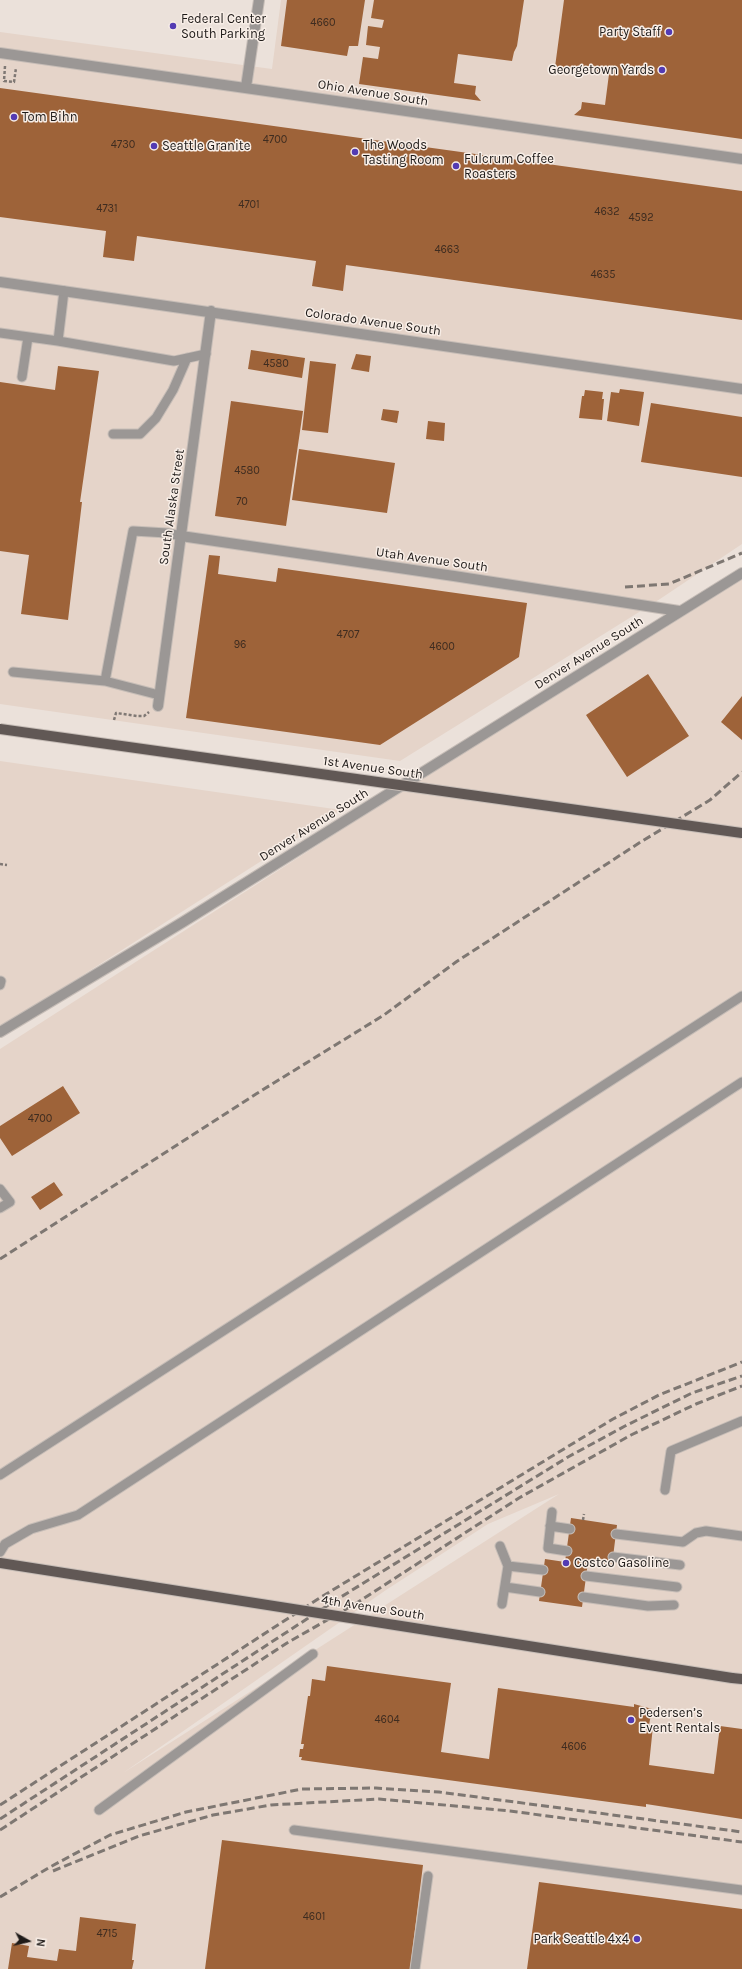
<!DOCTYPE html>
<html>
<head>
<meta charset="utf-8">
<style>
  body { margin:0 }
  #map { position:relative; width:742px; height:1969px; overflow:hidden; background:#ebe1da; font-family:Karla,sans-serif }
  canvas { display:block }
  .north { position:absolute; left:8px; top:1921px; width:40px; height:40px; -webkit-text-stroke:3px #f8eee7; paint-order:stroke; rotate:98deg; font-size:11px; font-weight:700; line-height:16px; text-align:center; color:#1e1a18 }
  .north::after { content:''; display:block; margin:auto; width:14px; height:18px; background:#1e1a18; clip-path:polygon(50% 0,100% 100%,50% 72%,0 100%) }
</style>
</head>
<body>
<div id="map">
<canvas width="742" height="1969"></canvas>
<div class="north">N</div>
</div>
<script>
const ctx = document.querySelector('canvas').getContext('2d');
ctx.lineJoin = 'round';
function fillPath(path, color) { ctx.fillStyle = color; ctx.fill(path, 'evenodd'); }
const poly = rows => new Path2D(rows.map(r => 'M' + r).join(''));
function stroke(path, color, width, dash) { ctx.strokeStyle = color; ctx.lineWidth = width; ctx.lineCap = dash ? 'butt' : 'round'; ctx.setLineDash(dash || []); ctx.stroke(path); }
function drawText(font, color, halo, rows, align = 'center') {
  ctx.font = font + ' Karla,sans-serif'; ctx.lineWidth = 3; ctx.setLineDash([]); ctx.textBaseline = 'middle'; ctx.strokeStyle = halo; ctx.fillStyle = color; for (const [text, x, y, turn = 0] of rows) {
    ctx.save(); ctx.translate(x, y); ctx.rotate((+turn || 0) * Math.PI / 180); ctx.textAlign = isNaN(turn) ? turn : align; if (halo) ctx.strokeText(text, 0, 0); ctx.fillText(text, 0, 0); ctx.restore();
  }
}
const built = poly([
  [281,0,742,0,742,544,660,599,400,761,0,704,0,32,272,69],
  [742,573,742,1969,0,1969,0,1049],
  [559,1494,123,1773,386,1590,488,1524],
  [0,761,341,810,0,1028]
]);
const building = poly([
  [287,0,365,0,358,46,349,46,347,56,281,46],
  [374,0,524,0,517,46,514,52,512,61,458,54,454,83,476,86,475,94,481,101,359,84,363,57,378,59,380,47,366,45,368,26,382,28,384,20,371,18],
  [564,0,742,0,742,139,574,115,581,109,582,102,605,105,609,74,555,67],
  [0,88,742,191,742,320,346,265,343,291,312,286,316,261,137,236,134,261,103,257,106,231,0,217],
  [251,350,305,358,302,378,248,369],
  [356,354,371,356,369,372,351,369],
  [310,361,336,364,328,433,302,430],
  [58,366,99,371,80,502,82,502,68,620,21,614,29,555,0,551,0,382,55,390],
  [620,389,644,392,639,426,607,421,611,392,619,393],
  [585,390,603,392,602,399,604,399,602,420,579,418,582,396,584,396],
  [231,401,303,411,286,526,215,516],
  [651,403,742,417,742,477,641,462],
  [383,409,399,411,397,423,381,420],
  [428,421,445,423,444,441,426,439],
  [299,449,395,463,387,513,292,500],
  [209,555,220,556,218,574,276,582,278,568,527,603,519,657,380,745,186,718],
  [648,674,689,736,627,777,586,715],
  [742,696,742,740,721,722],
  [63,1086,80,1113,12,1156,0,1138,0,1126],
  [54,1182,63,1195,40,1210,31,1197],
  [571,1518,617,1525,612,1565,588,1562,582,1607,539,1601,545,1559,565,1562],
  [327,1666,451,1683,441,1752,489,1759,498,1688,634,1707,634,1704,652,1709,649,1725,653,1726,649,1765,714,1774,720,1726,742,1729,742,1819,646,1804,646,1807,301,1760,302,1757,299,1757,300,1749,303,1749,304,1744,301,1744,308,1696,310,1696,312,1679,325,1681],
  [222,1840,423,1865,410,1969,205,1969],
  [539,1882,742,1909,742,1969,527,1969],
  [80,1917,136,1924,132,1960,134,1960,132,1969,8,1969,12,1943,29,1946,27,1957,57,1961,59,1949,76,1951]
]);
const path = poly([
  [5,66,4,81,14,82,16,68],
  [114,720,116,713,137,716,144,716,149,712],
  [0,864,7,865],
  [583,1520,584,1514]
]);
const lane = poly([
  [0,333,58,341,64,291],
  [58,341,174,361,206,354],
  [22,377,28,337],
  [113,434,140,434,156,418,173,390,187,358],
  [13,672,105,681],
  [159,695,105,681,133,531,167,533,181,536],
  [0,985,1,981],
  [0,1189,10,1202,0,1208],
  [0,1475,742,996],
  [665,1490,671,1451,742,1421],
  [552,1512,548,1548,567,1551],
  [550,1526,570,1529],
  [616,1534,683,1542,696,1533,706,1531,742,1536],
  [500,1546,508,1566,502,1604],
  [0,1552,5,1544,31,1529,78,1515,742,1082],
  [613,1557,680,1565],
  [508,1566,543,1570],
  [586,1576,677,1587],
  [505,1587,540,1592],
  [583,1597,648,1606,674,1605],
  [99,1810,313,1654],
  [294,1830,742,1890],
  [415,1969,428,1876]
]);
const street = poly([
  [0,53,742,159],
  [246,87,259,0],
  [0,282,742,389],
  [181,536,454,576,679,611],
  [158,706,211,311],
  [0,1032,183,922,742,573]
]);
const primary = poly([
  [732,1678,742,1679]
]);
const rail = poly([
  [625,587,669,584,742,553],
  [0,1259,256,1094,384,1015,456,962,639,843,710,800,742,772],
  [0,1805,318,1599,613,1419,659,1395,742,1362],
  [0,1819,336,1600,568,1457,625,1426,692,1393,742,1376],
  [0,1830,287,1643,355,1604,519,1498,631,1435,696,1404,742,1386],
  [53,1871,139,1836,213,1815,271,1805,379,1799,510,1811,742,1842],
  [0,1897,50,1867,110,1835,186,1812,302,1789,376,1788,439,1792,742,1832]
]);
const primaryBridge = poly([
  [0,729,742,833],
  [0,1563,732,1678]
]);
const markers = [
  [173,26,4,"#533bb3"],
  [669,32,4,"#533bb3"],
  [662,70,4,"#533bb3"],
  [14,117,4,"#533bb3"],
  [154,146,4,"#533bb3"],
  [355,152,4,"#533bb3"],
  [456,166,4,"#533bb3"],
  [566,1563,4,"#533bb3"],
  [631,1720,4,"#533bb3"],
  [637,1939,4,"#533bb3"]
];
const numberNames = [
  ["4660",323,23],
  ["4700",275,140],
  ["4730",123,145],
  ["4701",249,205],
  ["4731",107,209],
  ["4632",607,212],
  ["4592",641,218],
  ["4663",447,250],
  ["4635",603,275],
  ["4580",276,364],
  ["4580",247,471],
  ["70",242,502],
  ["4707",348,635],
  ["96",240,645],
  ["4600",442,647],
  ["4700",40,1119],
  ["4604",387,1720],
  ["4606",574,1747],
  ["4601",314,1917],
  ["4715",107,1934]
];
const poiNames = [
  ["Federal Center",181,19],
  ["South Parking",181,34],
  ["Party Staff",661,32,"right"],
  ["Georgetown Yards",654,70,"right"],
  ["Tom Bihn",22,117],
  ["The Woods",363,145],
  ["Tasting Room",363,160],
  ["Seattle Granite",162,146],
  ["Fulcrum Coffee",464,159],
  ["Roasters",464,174],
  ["Costco Gasoline",574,1563],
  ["Pedersen’s",639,1713],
  ["Event Rentals",639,1728],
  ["Park Seattle 4x4",629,1939,"right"]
];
const streetNames = [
  ["Ohio Avenue South",373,93,9],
  ["Colorado Avenue South",373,322,8],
  ["South Alaska Street",172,507,-82],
  ["Utah Avenue South",432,560,8],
  ["Denver Avenue South",589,653,-32],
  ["1st Avenue South",373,768,8],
  ["Denver Avenue South",314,825,-32],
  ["4th Avenue South",373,1608,9]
];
fillPath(built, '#e5d4c9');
fillPath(building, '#9e6339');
stroke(lane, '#c6bdb7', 11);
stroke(street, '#c6bdb7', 12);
stroke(primary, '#c6bdb7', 12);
stroke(path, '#7f7874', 2.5, [3, 2]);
stroke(lane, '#9b9795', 9);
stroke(street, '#9b9795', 10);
stroke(primary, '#615855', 10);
stroke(rail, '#7e7772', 3, [8, 4]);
stroke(primaryBridge, '#c6bdb7', 12, []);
stroke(primaryBridge, '#615855', 10);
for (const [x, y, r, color] of markers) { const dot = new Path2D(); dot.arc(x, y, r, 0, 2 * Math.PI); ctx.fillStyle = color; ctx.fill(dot); stroke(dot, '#f8eee7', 1.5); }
drawText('11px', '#3e2c20', null, numberNames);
drawText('13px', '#1e1a18', '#f8eee7', poiNames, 'left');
drawText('13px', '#1e1a18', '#f8eee7', streetNames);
</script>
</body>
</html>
